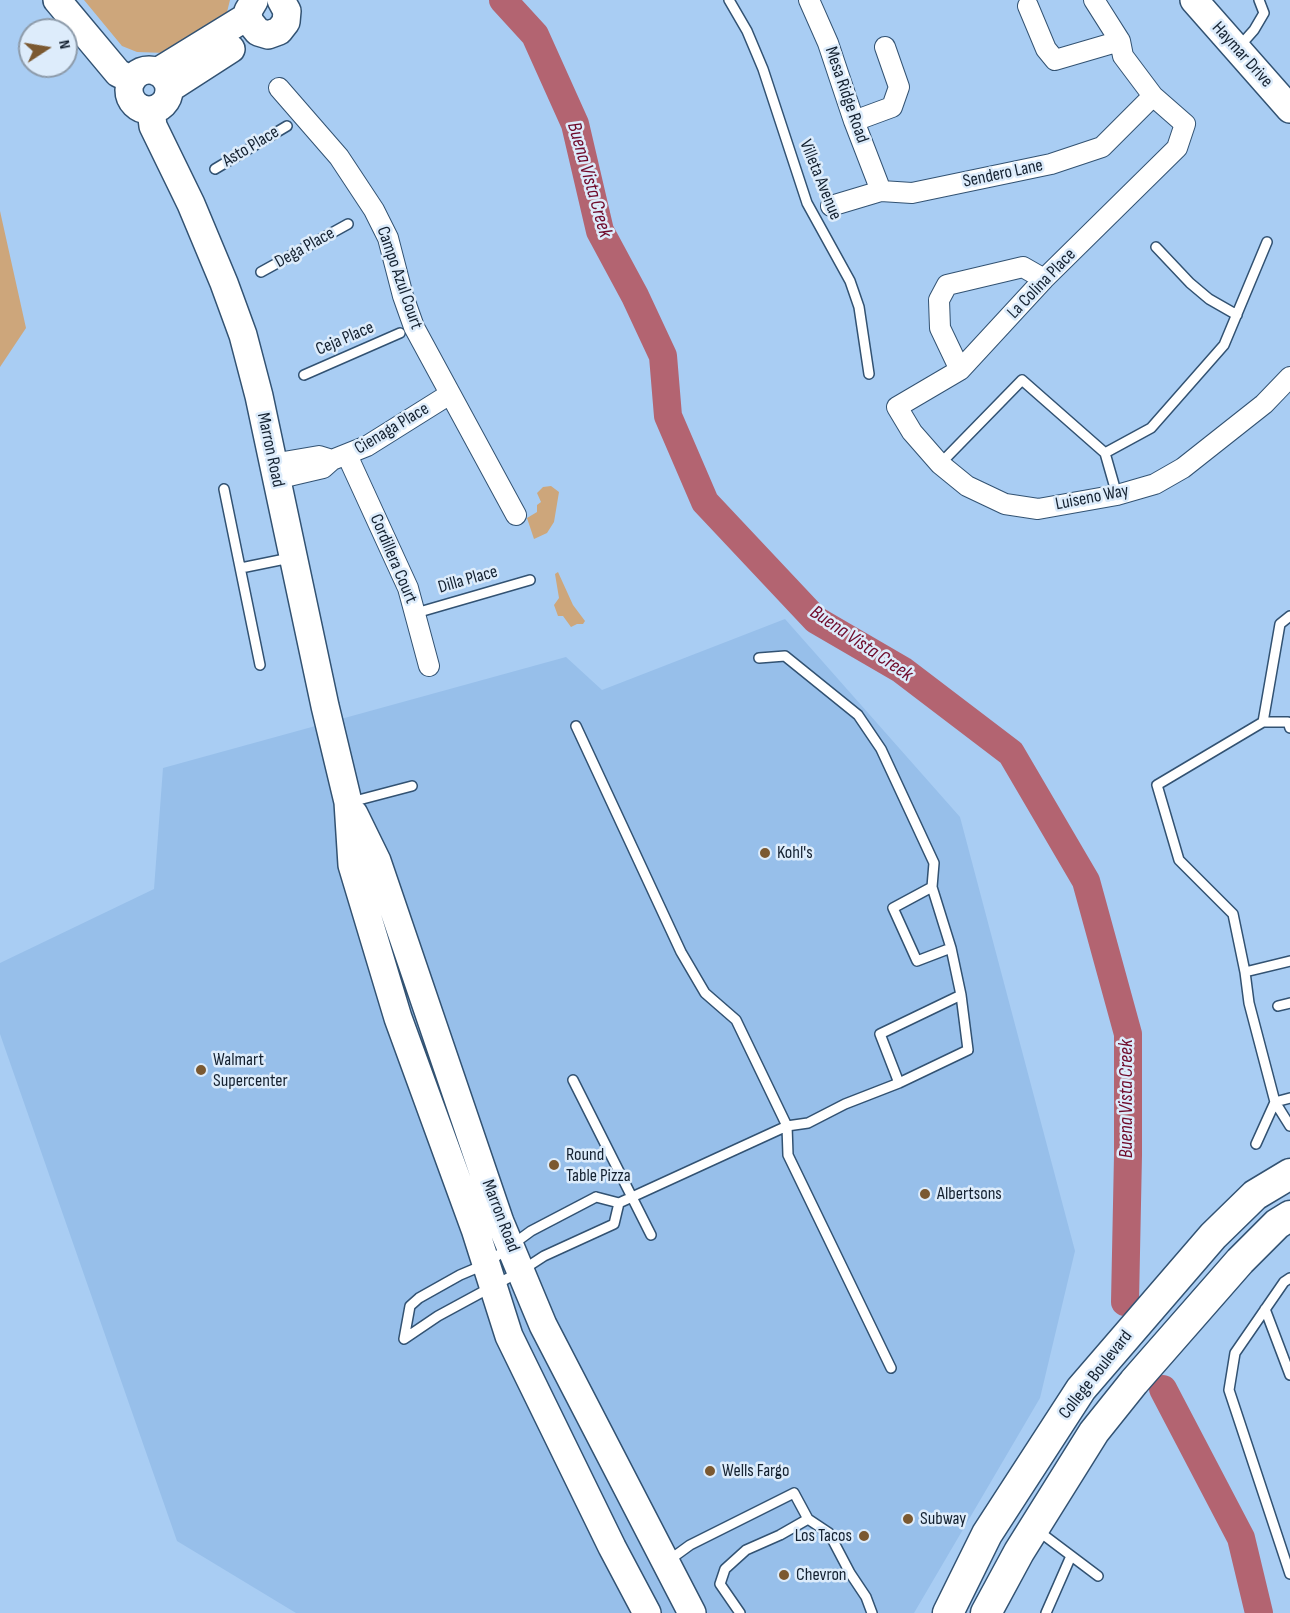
<!DOCTYPE html>
<html>
<head>
<meta charset="utf-8">
<style>
  body { margin:0 }
  #map { position:relative; width:1290px; height:1613px; overflow:hidden; background:#a9cdf3; font-family:"Sofia Sans Condensed",sans-serif }
  canvas { display:block }
  .north { position:absolute; left:18px; top:18px; width:60px; height:60px; box-sizing:border-box; background:#ddecfb; border:2px solid #8d9baa; border-radius:50%; rotate:78deg; font-size:16px; font-weight:700; line-height:24px; text-align:center; color:#142130 }
  .north::after { content:''; display:block; margin:auto; width:21px; height:27px; background:#7b5931; clip-path:polygon(50% 0,100% 100%,50% 72%,0 100%) }
</style>
</head>
<body>
<div id="map">
<canvas width="1290" height="1613"></canvas>
<div class="north">N</div>
</div>
<script>
const ctx = document.querySelector('canvas').getContext('2d');
ctx.lineJoin = 'round';
function fillPath(path, color) { ctx.fillStyle = color; ctx.fill(path, 'evenodd'); }
const poly = rows => new Path2D(rows.map(r => 'M' + r).join(''));
function stroke(path, color, width, dash) { ctx.strokeStyle = color; ctx.lineWidth = width; ctx.lineCap = dash ? 'butt' : 'round'; ctx.setLineDash(dash || []); ctx.stroke(path); }
function drawText(font, color, halo, rows, align = 'center') {
  ctx.font = font + ' "Sofia Sans Condensed",sans-serif'; ctx.lineWidth = 5; ctx.setLineDash([]); ctx.textBaseline = 'middle'; ctx.strokeStyle = halo; ctx.fillStyle = color; for (const [text, x, y, turn = 0] of rows) {
    ctx.save(); ctx.translate(x, y); ctx.rotate((+turn || 0) * Math.PI / 180); ctx.textAlign = isNaN(turn) ? turn : align; if (halo) ctx.strokeText(text, 0, 0); ctx.fillText(text, 0, 0); ctx.restore();
  }
}
const built = poly([
  [785,619,960,817,1075,1251,1040,1398,914,1613,296,1613,177,1541,0,1034,0,963,154,889,163,768,566,657,602,690]
]);
const green = poly([
  [84,0,230,0,227,12,221,20,166,53,137,52,122,46],
  [0,211,26,328,0,367],
  [551,486,559,492,554,522,547,533,534,539,527,518,537,512,537,505,541,502,537,493,543,487],
  [558,572,573,605,585,621,583,624,577,624,571,627,563,616,558,616,554,605,559,598,555,574]
]);
const river = poly([
  [503,0,535,35,575,124,600,231,635,296,663,356,668,416,705,502,816,620,902,670,1011,753,1086,881,1128,1034,1128,1155,1125,1302],
  [1163,1389,1241,1538,1259,1613]
]);
const lane = poly([
  [729,0,747,31,763,69,807,203,850,281,859,307,869,374],
  [1238,48,1254,30,1264,13,1259,0],
  [215,169,287,126],
  [1156,247,1190,283,1209,299,1237,315],
  [261,272,348,224],
  [304,375,400,333],
  [940,464,1022,380,1105,453],
  [224,489,260,665],
  [1117,495,1105,453,1151,428,1224,345,1267,242],
  [241,568,290,558],
  [416,613,530,580],
  [1290,616,1280,624,1263,722,1157,785,1179,860,1233,914,1245,972,1249,1003,1275,1102,1290,1126],
  [1263,722,1288,722,1290,728],
  [576,726,681,952,705,993,736,1020,787,1126,788,1155,891,1368],
  [351,802,412,786],
  [932,887,893,908,917,961,951,948],
  [1245,972,1290,961],
  [1278,1006,1290,1003],
  [573,1080,651,1235],
  [899,1083,880,1034,961,995],
  [1256,1144,1275,1102,1290,1098],
  [596,1197,619,1203,614,1224,544,1256,521,1271,438,1316,404,1339,410,1306,419,1298,460,1275,486,1264,531,1231,596,1197],
  [619,1203,787,1126,808,1123,845,1104,899,1083,968,1050,961,995,951,948,932,887,934,863,881,749,858,715,785,656,759,658],
  [1290,1278,1284,1282,1235,1353,1229,1390,1290,1574],
  [1265,1309,1290,1375],
  [1037,1530,1098,1576],
  [668,1561,690,1545,794,1493,808,1519,829,1533,850,1573,866,1597,872,1613],
  [740,1613,720,1584,725,1569,746,1550,780,1535,808,1519],
  [1046,1613,1071,1556]
]);
const street = poly([
  [809,0,828,43,854,121,881,191],
  [1094,0,1120,41,1123,56,1153,96,1185,124,1177,148,1044,279,960,370,897,407,912,432,940,464,967,486,1005,504,1038,509,1117,495,1155,484,1183,468,1264,404,1290,377],
  [1028,6,1046,49,1055,60,1120,41],
  [279,88,339,157,374,210,388,238,403,296,414,327,516,515],
  [854,121,892,107,899,87,885,47],
  [831,206,881,191,912,193,1051,164,1102,147,1153,96],
  [960,370,940,328,939,300,947,285,1023,267,1044,279],
  [347,455,408,588,429,666],
  [272,464,319,456,332,460],
  [276,479,323,468,332,460,367,446,450,394]
]);
const secondary = poly([
  [57,0,118,73,132,80],
  [1194,0,1290,109],
  [254,1,248,11,249,21,258,32,268,35,279,31,286,22,287,11,281,0],
  '129 90a20 20 0 1 1 40 0a20 20 0 1 1-40 0Z',
  [157,72,248,16],
  [169,89,231,49],
  [151,110,153,126,191,204,224,283,243,335,259,396,325,706,348,802,352,865,398,1018,475,1229,509,1336,612,1547,647,1613],
  [354,814,377,861,500,1222,543,1325,692,1613]
]);
const primary = poly([
  [948,1613,987,1534,1081,1389,1213,1236,1255,1195,1290,1174],
  [986,1613,1019,1552,1094,1432,1134,1382,1240,1261,1277,1224,1290,1216]
]);
const markers = [
  [765,853,6,"#7b5931"],
  [201,1070,6,"#7b5931"],
  [554,1165,6,"#7b5931"],
  [925,1194,6,"#7b5931"],
  [710,1471,6,"#7b5931"],
  [908,1519,6,"#7b5931"],
  [864,1536,6,"#7b5931"],
  [784,1575,6,"#7b5931"]
];
const streetNames = [
  ["Haymar Drive",1242,55,48],
  ["Mesa Ridge Road",846,95,71],
  ["Asto Place",251,147,-31],
  ["Sendero Lane",1003,174,-12],
  ["Villeta Avenue",820,180,68],
  ["Dega Place",305,248,-29],
  ["Campo Azul Court",399,278,71],
  ["La Colina Place",1042,284,-46],
  ["Ceja Place",345,339,-23],
  ["Cienaga Place",392,429,-31],
  ["Marron Road",270,450,78],
  ["Luiseno Way",1092,498,-11],
  ["Cordillera Court",393,559,67],
  ["Dilla Place",468,580,-16],
  ["Marron Road",500,1216,69],
  ["College Boulevard",1096,1375,-52]
];
const poiNames = [
  ["Kohl's",777,853],
  ["Walmart",213,1060],
  ["Supercenter",213,1081],
  ["Round",566,1155],
  ["Table Pizza",566,1176],
  ["Albertsons",937,1194],
  ["Wells Fargo",722,1471],
  ["Subway",920,1519],
  ["Los Tacos",852,1536,"right"],
  ["Chevron",796,1575]
];
const waterNames = [
  ["Buena Vista Creek",589,180,74],
  ["Buena Vista Creek",861,644,34],
  ["Buena Vista Creek",1127,1099,-90]
];
fillPath(built, '#97bfea');
fillPath(green, '#cda67b');
stroke(river, '#b36471', 28);
stroke(lane, '#325272', 12);
stroke(street, '#325272', 22);
stroke(secondary, '#325272', 30);
stroke(primary, '#325272', 33);
stroke(lane, '#fff', 9);
stroke(street, '#fff', 20);
stroke(secondary, '#fff', 27);
stroke(primary, '#fff', 30);
for (const [x, y, r, color] of markers) { const dot = new Path2D(); dot.arc(x, y, r, 0, 2 * Math.PI); ctx.fillStyle = color; ctx.fill(dot); stroke(dot, '#ddecfb', 2); }
drawText('18px', '#142130', '#ddecfb', streetNames);
drawText('18px', '#142130', '#ddecfb', poiNames, 'left');
drawText('italic 20px', '#6f0a2b', '#ddecfb', waterNames);
</script>
</body>
</html>
